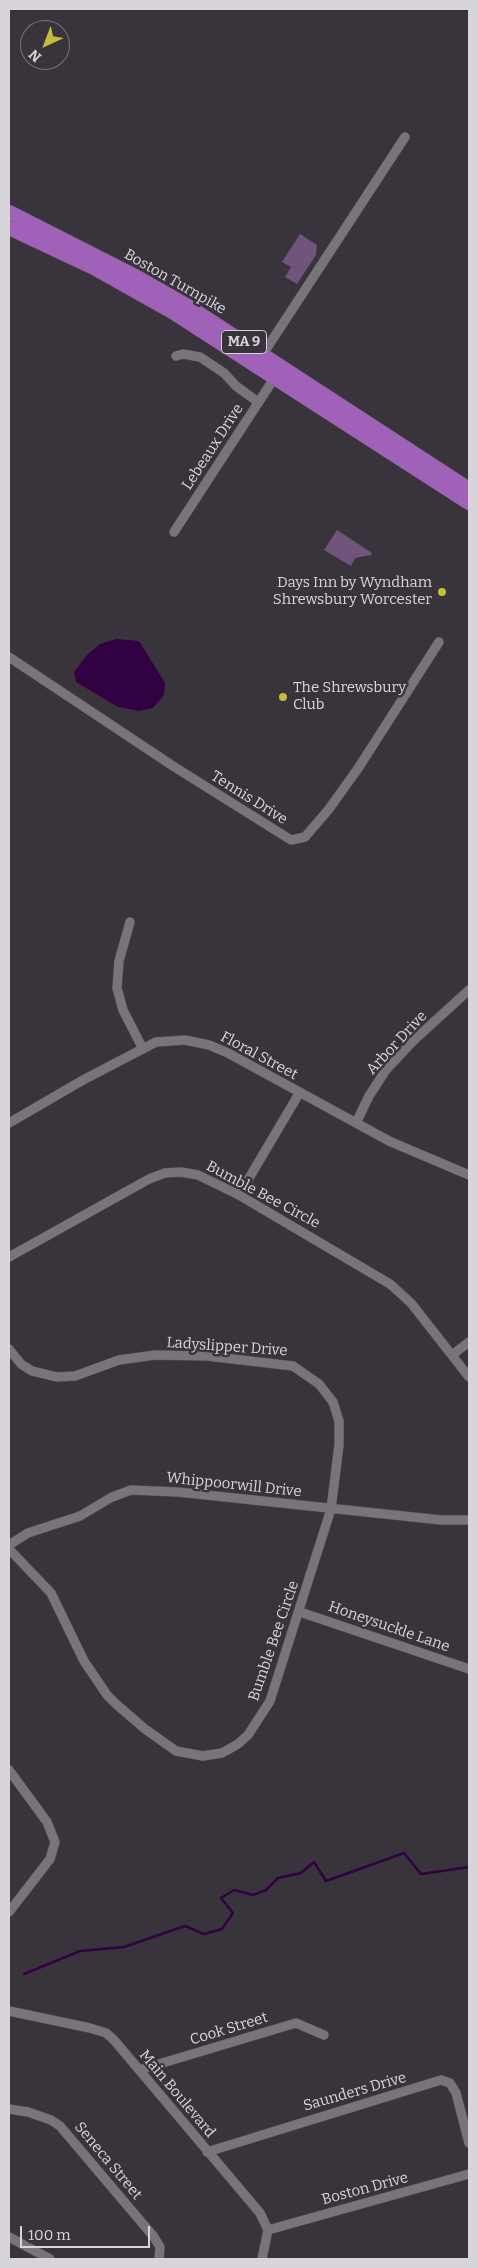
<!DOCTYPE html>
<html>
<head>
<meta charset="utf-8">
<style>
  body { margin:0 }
  #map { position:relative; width:478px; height:2268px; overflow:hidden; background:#39343b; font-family:Bitter,serif }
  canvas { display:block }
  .frame { position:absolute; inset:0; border:10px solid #d8d5da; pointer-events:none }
  .north { position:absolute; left:20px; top:20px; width:50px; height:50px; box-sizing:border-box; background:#39343b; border:1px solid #79747b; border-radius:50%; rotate:223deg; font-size:14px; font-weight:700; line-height:20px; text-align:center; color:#d8d5da }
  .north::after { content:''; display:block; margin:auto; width:18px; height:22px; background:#c5bc3d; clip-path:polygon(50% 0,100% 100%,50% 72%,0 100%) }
  .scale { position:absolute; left:20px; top:2226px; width:130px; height:22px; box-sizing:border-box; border:2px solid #d8d5da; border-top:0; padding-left:6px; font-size:15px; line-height:18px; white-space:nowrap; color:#d8d5da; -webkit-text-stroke:4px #39343b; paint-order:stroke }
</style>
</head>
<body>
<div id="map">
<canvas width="478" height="2268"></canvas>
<div class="frame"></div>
<div class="north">N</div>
<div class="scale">100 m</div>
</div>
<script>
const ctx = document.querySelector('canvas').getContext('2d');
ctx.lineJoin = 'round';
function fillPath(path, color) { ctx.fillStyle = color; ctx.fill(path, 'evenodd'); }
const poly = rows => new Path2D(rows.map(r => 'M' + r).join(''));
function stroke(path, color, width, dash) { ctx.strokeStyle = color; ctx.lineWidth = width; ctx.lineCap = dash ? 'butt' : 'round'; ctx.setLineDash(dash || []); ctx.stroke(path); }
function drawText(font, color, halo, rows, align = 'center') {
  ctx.font = font + ' Bitter,serif'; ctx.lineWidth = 5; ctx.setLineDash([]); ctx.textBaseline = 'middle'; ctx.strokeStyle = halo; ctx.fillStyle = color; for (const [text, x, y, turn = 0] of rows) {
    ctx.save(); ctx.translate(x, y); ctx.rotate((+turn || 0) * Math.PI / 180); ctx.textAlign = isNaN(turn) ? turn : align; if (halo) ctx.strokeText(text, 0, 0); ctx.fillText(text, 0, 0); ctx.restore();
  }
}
const green = poly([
  [300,234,317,245,316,255,297,284,285,277,291,267,282,262],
  [337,530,372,553,371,555,355,558,351,566,324,550]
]);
const water = poly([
  [116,639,139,641,165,683,164,695,153,708,139,711,118,707,76,682,74,672,87,655,100,644]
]);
const stream = poly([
  [24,1974,80,1951,124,1947,185,1926,204,1934,222,1929,233,1913,221,1898,234,1890,253,1895,266,1890,278,1878,301,1873,314,1862,326,1881,404,1853,421,1874,469,1867]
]);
const minor = poly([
  [263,354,405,137],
  [176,356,183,354,200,357,224,373,236,386,258,402],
  [174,532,275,377],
  [9,657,173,766,291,840,305,837,329,809,359,767,439,642],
  [130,922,119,961,117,988,123,1010,143,1049],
  [9,1123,83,1080,156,1042,185,1040,209,1045,228,1053,389,1141,469,1175],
  [356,1123,369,1096,386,1070,413,1041,469,990],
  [239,1195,300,1092],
  [9,1257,149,1179,165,1173,181,1172,198,1175,239,1195,390,1284,411,1303,469,1377],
  [9,1349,21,1364,32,1371,57,1377,75,1376,119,1360,155,1355,207,1356,293,1366,319,1384,333,1402,339,1421,339,1445,331,1509,270,1701,248,1735,238,1744,222,1753,203,1756,176,1751,145,1729,116,1704,107,1695,84,1661,51,1593,9,1549],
  [452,1355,469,1342],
  [9,1545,28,1533,80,1516,112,1497,131,1490,178,1492,441,1520,469,1520],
  [300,1612,469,1669],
  [9,1770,47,1822,55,1842,50,1859,9,1912],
  [9,2011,90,2028,106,2033,114,2040,260,2213,268,2230,262,2259],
  [139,2070,296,2023,324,2035],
  [9,2109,28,2112,51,2120,60,2126,154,2237,160,2247,159,2259],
  [207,2152,441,2080,450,2083,456,2093,469,2143],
  [268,2230,469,2174],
  [9,2237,50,2259]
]);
const trunk = poly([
  [9,212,137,277,188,306,469,489],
  [9,228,94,268,174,313,469,503]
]);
const markers = [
  [442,592,5,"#c5bc3d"],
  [283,697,5,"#c5bc3d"]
];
const shields = [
  [244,342,45]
];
const shieldNames = [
  ["MA 9",244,342]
];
const streetNames = [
  ["Boston Turnpike",175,282,30],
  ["Lebeaux Drive",213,447,-57],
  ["Tennis Drive",249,798,32],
  ["Arbor Drive",397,1043,-47],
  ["Floral Street",259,1056,28],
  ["Bumble Bee Circle",263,1195,28],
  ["Ladyslipper Drive",227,1347,4],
  ["Whippoorwill Drive",234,1485,6],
  ["Honeysuckle Lane",389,1627,19],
  ["Bumble Bee Circle",274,1641,-71],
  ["Cook Street",229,2029,-17],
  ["Saunders Drive",355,2092,-16],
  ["Main Boulevard",177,2094,50],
  ["Seneca Street",108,2161,50],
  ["Boston Drive",365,2189,-15]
];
const poiNames = [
  ["Days Inn by Wyndham",432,583],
  ["Shrewsbury Worcester",432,600],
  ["The Shrewsbury",293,688,"left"],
  ["Club",293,705,"left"]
];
fillPath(green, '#70547c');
fillPath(water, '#310141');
stroke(stream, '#310141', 2.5);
stroke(minor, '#575359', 10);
stroke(trunk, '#575359', 15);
stroke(minor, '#79737b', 9);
stroke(trunk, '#a062b8', 14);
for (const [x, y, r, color] of markers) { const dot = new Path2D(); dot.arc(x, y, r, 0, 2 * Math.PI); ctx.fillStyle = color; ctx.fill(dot); stroke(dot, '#39343b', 2); }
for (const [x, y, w] of shields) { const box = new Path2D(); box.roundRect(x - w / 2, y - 11.5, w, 23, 4); ctx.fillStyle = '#39343b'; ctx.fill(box); stroke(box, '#d8d5da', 1); }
drawText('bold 14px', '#d8d5da', null, shieldNames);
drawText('15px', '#d8d5da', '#39343b', streetNames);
drawText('15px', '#d8d5da', '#39343b', poiNames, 'right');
</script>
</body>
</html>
